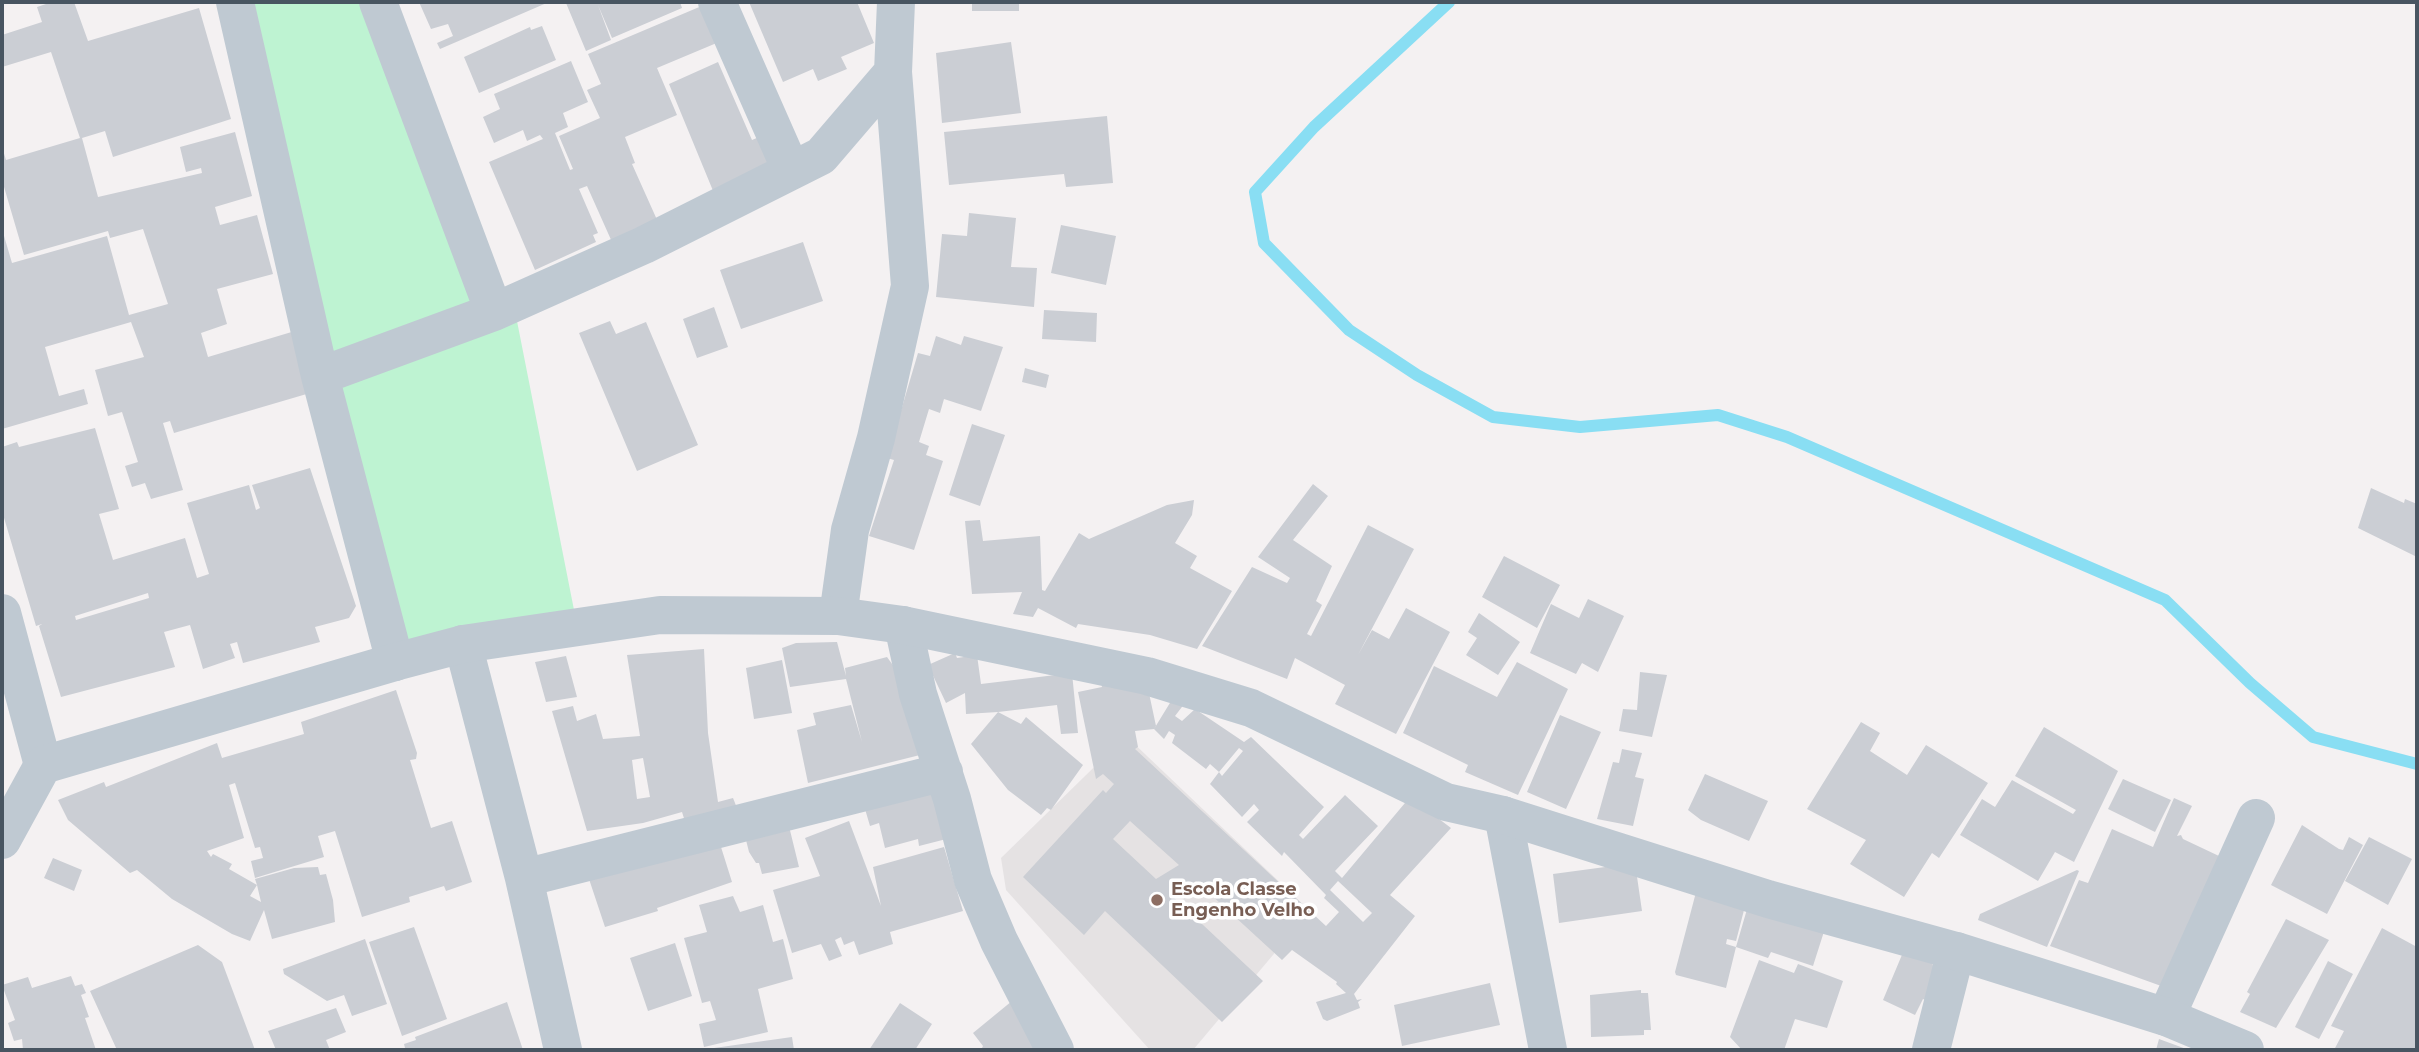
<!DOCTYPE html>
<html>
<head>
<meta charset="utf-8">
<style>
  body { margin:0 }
  #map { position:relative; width:2419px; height:1052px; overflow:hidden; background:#f4f1f2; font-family:Montserrat,sans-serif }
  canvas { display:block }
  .frame { position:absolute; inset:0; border:4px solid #485561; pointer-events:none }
</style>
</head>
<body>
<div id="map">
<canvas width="2419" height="1052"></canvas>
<div class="frame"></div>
</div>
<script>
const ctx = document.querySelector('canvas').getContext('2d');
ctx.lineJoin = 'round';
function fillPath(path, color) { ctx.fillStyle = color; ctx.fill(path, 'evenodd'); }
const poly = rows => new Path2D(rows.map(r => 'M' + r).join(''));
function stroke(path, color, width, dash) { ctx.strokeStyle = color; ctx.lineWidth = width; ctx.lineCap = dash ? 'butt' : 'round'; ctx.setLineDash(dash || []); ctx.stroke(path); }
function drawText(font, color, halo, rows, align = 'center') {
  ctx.font = font + ' Montserrat,sans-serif'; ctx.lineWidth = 7; ctx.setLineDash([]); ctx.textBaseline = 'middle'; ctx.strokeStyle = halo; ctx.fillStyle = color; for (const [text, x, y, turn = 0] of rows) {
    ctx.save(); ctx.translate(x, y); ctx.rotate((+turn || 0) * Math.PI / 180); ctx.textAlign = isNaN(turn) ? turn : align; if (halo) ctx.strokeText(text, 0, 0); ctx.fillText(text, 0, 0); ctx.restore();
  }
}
const education = poly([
  [1126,736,1310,911,1193,1050,1150,1050,1006,890,1001,858]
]);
const green = poly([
  [252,2,364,2,479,303,333,360],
  [516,316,575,615,401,645,332,383]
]);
const stream = poly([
  [1449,2,1314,127,1255,192,1264,243,1349,330,1417,375,1493,417,1580,427,1718,415,1787,437,2165,600,2250,683,2313,737,2417,764]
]);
const building = poly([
  [52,2,74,2,88,41,199,8,231,119,113,157,105,131,82,138,98,197,202,173,201,168,186,172,180,147,235,132,252,196,215,207,220,225,257,215,273,274,217,289,227,324,201,333,208,357,295,331,310,393,174,433,170,421,163,423,183,490,151,499,145,483,132,487,125,466,138,462,122,412,108,416,95,370,144,357,131,322,45,347,59,396,84,389,88,404,2,429,2,229,12,263,107,236,129,315,168,304,143,229,110,238,108,231,24,255,2,180,2,147,6,160,80,138,51,52,2,67,2,35,42,22,37,7],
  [419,2,549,2,440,49,437,43,453,36,448,24,431,29],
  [570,2,680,2,682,8,612,38,598,5,611,40,586,51,566,3],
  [749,2,857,2,874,43,841,57,847,69,818,81,813,69,783,82],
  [972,2,1019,2,1019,11,972,11],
  [704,5,719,42,657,68,677,115,625,137,635,163,632,164,658,222,612,242,587,186,579,189,598,233,593,235,596,242,535,270,489,162,543,139,540,135,527,141,523,130,494,143,483,117,500,109,494,94,571,61,588,102,563,113,568,127,555,133,570,170,573,169,559,136,600,118,587,90,601,84,588,54],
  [542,26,556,60,479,93,464,57,530,27,531,30],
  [1011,42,1021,113,942,123,936,53],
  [718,62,752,140,759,137,774,172,716,198,669,84],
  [1107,116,1113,183,1066,187,1064,174,949,185,944,132],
  [969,213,1016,218,1011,267,1037,268,1034,307,936,297,942,234,967,236],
  [1061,225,1116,236,1106,285,1051,273],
  [803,242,823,301,741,329,720,270],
  [714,307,728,347,697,358,683,319],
  [1044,310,1097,313,1096,342,1042,339],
  [610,321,616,334,646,322,698,445,637,471,579,333],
  [936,336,961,345,964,336,1003,347,981,411,944,399,940,413,929,409,919,442,929,446,926,455,943,461,914,550,869,536,894,460,887,458,918,353,930,356],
  [1025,368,1049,375,1046,388,1022,382],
  [972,424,1005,435,980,506,949,495],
  [95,428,119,509,99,514,113,560,185,538,197,578,209,574,187,503,249,485,256,510,260,508,252,485,310,468,356,606,349,618,315,627,320,642,243,663,237,642,230,644,235,658,203,669,190,625,164,632,175,667,61,697,39,626,42,624,36,626,2,511,2,447,17,442,19,447],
  [148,593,149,598,76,620,75,616],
  [1313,484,1328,496,1293,540,1332,566,1316,601,1322,605,1307,634,1311,636,1368,525,1414,549,1358,655,1372,630,1389,639,1406,608,1450,632,1396,734,1335,704,1345,685,1295,658,1287,679,1202,646,1252,567,1287,583,1290,578,1258,557],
  [2371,488,2404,503,2405,499,2417,504,2417,557,2358,528],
  [1194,500,1192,515,1175,543,1197,556,1190,568,1232,591,1197,649,1150,635,1078,624,1076,628,1038,608,1033,617,1013,614,1022,592,972,594,965,521,980,520,983,541,1040,536,1042,590,1045,591,1079,533,1089,539,1167,505],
  [1504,556,1560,585,1537,628,1482,597],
  [1588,599,1624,616,1598,672,1582,663,1576,674,1530,653,1551,604,1579,618],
  [1479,613,1520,642,1498,675,1466,655,1477,638,1468,632],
  [837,642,846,676,845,668,887,657,905,682,924,754,808,783,797,730,816,725,813,713,851,705,862,742,846,679,790,687,782,648,796,643],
  [704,649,708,733,718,802,733,798,739,813,785,810,799,867,762,874,759,863,756,863,749,852,741,820,715,828,732,882,657,908,658,911,605,927,587,873,689,834,682,812,643,823,587,831,552,711,573,706,577,721,596,714,603,739,640,736,627,655],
  [643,758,650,797,637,799,632,760],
  [955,653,957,658,977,655,981,684,1072,673,1078,733,1061,734,1057,705,998,712,1021,724,1026,717,1083,765,1051,810,1047,808,1041,815,1008,790,971,744,998,712,966,714,965,693,946,703,928,665],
  [566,656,577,697,546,702,535,662],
  [782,660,792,713,754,719,746,668],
  [1517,662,1568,689,1518,795,1465,772,1468,765,1403,733,1434,666,1497,697],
  [1640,672,1667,675,1652,737,1619,731,1623,709,1637,710],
  [1100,678,1146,679,1156,726,1154,729,1135,731,1138,747,1135,749,1326,926,1339,912,1324,898,1326,895,1284,852,1282,856,1247,822,1259,810,1254,804,1242,817,1210,784,1219,772,1222,776,1243,751,1239,748,1219,772,1210,764,1206,769,1172,743,1175,735,1169,731,1164,739,1154,729,1176,693,1188,699,1175,716,1182,721,1195,709,1244,742,1251,737,1324,807,1299,835,1303,839,1345,795,1378,826,1335,871,1342,878,1410,797,1451,828,1390,895,1415,916,1354,994,1357,1000,1362,999,1358,1002,1360,1008,1327,1021,1323,1019,1316,1002,1346,993,1336,984,1337,982,1292,950,1282,960,1196,881,1172,896,1263,981,1222,1022,1105,911,1084,935,1023,877,1103,790,1106,793,1114,784,1103,774,1096,779,1078,692,1102,687],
  [1130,821,1179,865,1156,879,1113,839],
  [1338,881,1372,913,1363,922,1330,890],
  [396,690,417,753,416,759,410,760,431,828,452,821,472,882,446,891,444,886,409,897,410,902,362,917,335,831,318,836,324,857,255,878,251,861,263,858,260,847,255,848,235,783,229,785,244,838,207,851,211,857,213,854,232,864,229,869,257,885,250,896,261,902,257,885,255,879,294,868,318,867,320,875,326,874,333,900,335,922,272,939,264,910,250,941,232,934,172,899,137,870,130,873,68,820,58,800,104,782,106,787,217,743,222,758,304,734,301,722],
  [1560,715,1601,732,1566,809,1527,792],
  [1861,722,1880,733,1870,751,1907,775,1926,745,1988,783,1939,858,1932,853,1904,897,1850,864,1866,840,1807,809],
  [2044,727,2118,771,2074,862,2055,852,2038,881,1960,835,1982,799,1995,807,2012,780,2073,814,2076,810,2015,776],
  [1622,749,1642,753,1635,777,1644,779,1633,826,1597,819,1613,762,1619,763],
  [927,772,962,835,919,846,918,839,885,848,879,823,870,826,865,809],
  [1705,774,1768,801,1749,841,1701,820,1688,810],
  [2123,779,2171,800,2155,832,2108,809],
  [2174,798,2192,806,2177,836,2181,835,2183,839,2219,856,2164,987,2050,946,2079,880,2088,883,2112,829,2153,847],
  [849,821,881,906,873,867,944,847,963,911,890,932,893,944,859,955,854,941,844,945,841,937,835,940,842,956,829,961,821,944,792,953,773,890,820,876,805,838],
  [2302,825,2339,849,2343,850,2349,837,2363,845,2327,914,2271,885],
  [2369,837,2412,859,2388,905,2345,881],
  [53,858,82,870,74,891,44,878],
  [1635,863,1642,911,1559,923,1553,874],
  [2077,870,2079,871,2047,947,1978,920,1980,914],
  [1700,877,1750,887,1736,941,1727,939,1726,944,1736,947,1726,988,1676,975,1675,972],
  [1752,892,1828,919,1813,966,1771,952,1768,958,1736,947],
  [733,896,740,912,763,905,773,942,783,939,793,979,758,989,768,1032,704,1047,699,1024,716,1020,710,1001,702,1003,684,938,707,932,699,905],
  [2286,919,2329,940,2276,1028,2240,1012,2250,994,2247,992],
  [414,927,447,1019,402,1036,369,942],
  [2382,928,2417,947,2417,1050,2334,1050,2344,1031,2331,1026],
  [365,939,387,1004,352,1016,344,995,327,1001,284,974,283,969],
  [675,943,692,996,648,1011,630,958],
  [198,945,222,962,255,1050,117,1050,90,991],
  [1904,950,1932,961,1938,990,1932,1003,1923,999,1915,1015,1883,1000],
  [1759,960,1794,973,1798,964,1843,981,1827,1028,1795,1019,1784,1050,1742,1050,1730,1037],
  [2328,961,2353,974,2319,1039,2295,1027],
  [71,976,75,986,82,984,86,993,81,995,89,1017,85,1018,96,1050,23,1050,22,1039,14,1041,8,1023,15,1020,2,985,28,977,32,988],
  [1490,983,1500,1025,1402,1046,1394,1005],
  [1641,990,1641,993,1648,993,1651,1030,1644,1030,1644,1035,1591,1037,1590,995],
  [1012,1001,1053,1050,981,1050,983,1046,973,1033],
  [507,1002,523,1050,401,1050,405,1048,404,1044,416,1040,415,1037],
  [900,1003,932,1024,915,1050,869,1050],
  [336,1008,346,1032,326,1040,330,1050,276,1050,268,1031],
  [792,1037,794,1050,707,1050,707,1049],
  [2159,1039,2189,1050,2156,1050]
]);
const minor = poly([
  [235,2,320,376,395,662],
  [378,2,494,312],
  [717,2,791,170],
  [320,376,494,312,644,245,821,156,893,72],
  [2,613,43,765],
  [838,616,850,530,876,438,910,286,893,72,896,2],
  [903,625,918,694,952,799,973,880,999,941,1055,1050],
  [463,644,524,878,563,1050],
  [1503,815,1548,1050],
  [524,878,944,772],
  [2166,1017,2256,818],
  [1931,1050,1956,951]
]);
const tertiary = poly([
  [2,840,43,765,395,662,463,644,660,615,838,616,903,625,1147,676,1251,708,1446,802,1503,815,1768,899,1956,951,2166,1017,2245,1050]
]);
const markers = [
  [1157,900,7,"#8d6e63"]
];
const educationNames = [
  ["Escola Classe",1171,890],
  ["Engenho Velho",1171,911]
];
fillPath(education, '#e5e2e3');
fillPath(green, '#bef3d2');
stroke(stream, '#89def3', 12);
fillPath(building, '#cbced4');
stroke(minor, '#bfc9d2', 38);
stroke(tertiary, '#bfc9d2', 38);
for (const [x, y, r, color] of markers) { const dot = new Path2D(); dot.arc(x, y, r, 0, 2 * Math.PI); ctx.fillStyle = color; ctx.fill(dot); stroke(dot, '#fff', 2.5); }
drawText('bold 18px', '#785e54', '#fff', educationNames, 'left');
</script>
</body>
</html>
